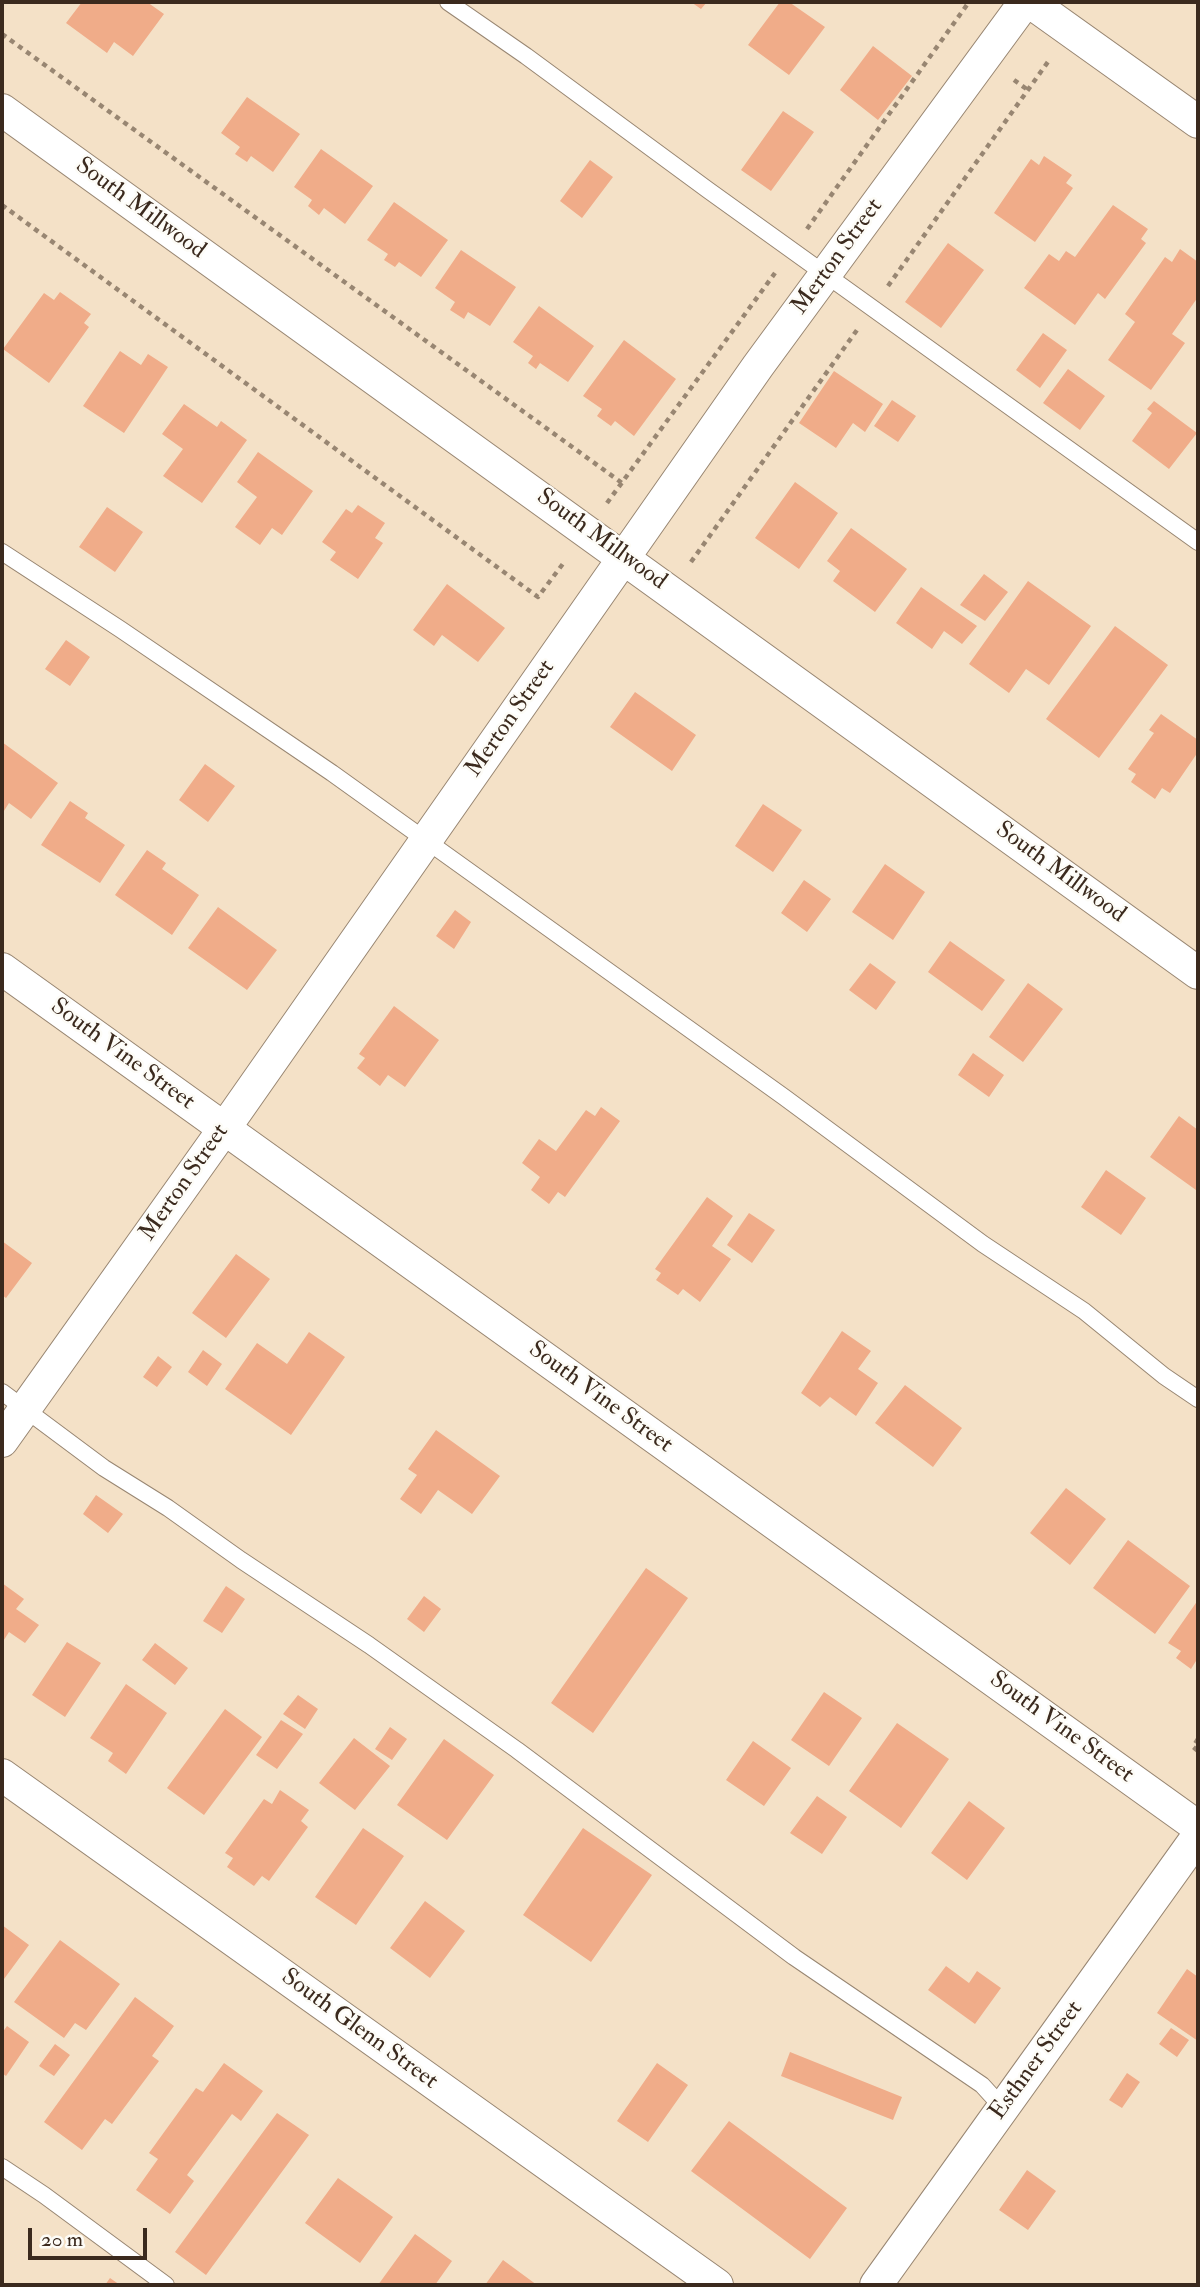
<!DOCTYPE html>
<html>
<head>
<meta charset="utf-8">
<style>
  body { margin:0 }
  #map { position:relative; width:1200px; height:2287px; overflow:hidden; background:#f4e1c7; font-family:"IM FELL Double Pica",serif }
  canvas { display:block }
  .frame { position:absolute; inset:0; border:4px solid #3b2a1e; pointer-events:none }
  .scale { position:absolute; left:28px; top:2228px; width:119px; height:32px; box-sizing:border-box; border:4px solid #3b2a1e; border-top:0; padding-left:9px; font-size:21px; line-height:24px; white-space:nowrap; color:#3b2a1e; -webkit-text-stroke:5px #fdfcf7; paint-order:stroke }
</style>
</head>
<body>
<div id="map">
<canvas width="1200" height="2287"></canvas>
<div class="frame"></div>
<div class="scale">20 m</div>
</div>
<script>
const ctx = document.querySelector('canvas').getContext('2d');
ctx.lineJoin = 'round';
function fillPath(path, color) { ctx.fillStyle = color; ctx.fill(path, 'evenodd'); }
const poly = rows => new Path2D(rows.map(r => 'M' + r).join(''));
function stroke(path, color, width, dash) { ctx.strokeStyle = color; ctx.lineWidth = width; ctx.lineCap = dash ? 'butt' : 'round'; ctx.setLineDash(dash || []); ctx.stroke(path); }
function drawText(font, color, halo, rows, align = 'center') {
  ctx.font = font + ' "IM FELL Double Pica",serif'; ctx.lineWidth = 5; ctx.setLineDash([]); ctx.textBaseline = 'middle'; ctx.strokeStyle = halo; ctx.fillStyle = color; for (const [text, x, y, turn = 0] of rows) {
    ctx.save(); ctx.translate(x, y); ctx.rotate((+turn || 0) * Math.PI / 180); ctx.textAlign = isNaN(turn) ? turn : align; if (halo) ctx.strokeText(text, 0, 0); ctx.fillText(text, 0, 0); ctx.restore();
  }
}
const building = poly([
  [82,2,147,2,164,14,133,56,114,42,107,53,66,23],
  [691,2,707,2,701,9],
  [780,2,789,2,825,27,789,75,748,45],
  [873,46,912,76,878,120,840,90],
  [247,97,300,134,273,172,251,156,247,162,235,154,240,147,221,133],
  [783,111,814,132,771,191,741,170],
  [321,149,373,186,345,224,324,208,319,215,308,206,312,200,294,187],
  [1044,156,1072,175,1066,183,1073,188,1035,242,994,213,1031,159,1039,165],
  [590,160,613,177,582,218,560,201],
  [394,202,448,240,421,277,399,262,395,267,384,260,388,254,367,240],
  [1113,205,1148,229,1141,239,1146,243,1105,299,1098,293,1075,325,1024,288,1049,254,1059,261,1066,251,1075,257],
  [948,243,984,270,941,328,905,302],
  [1180,249,1198,262,1198,297,1172,334,1185,343,1151,390,1108,360,1135,322,1125,314,1165,257,1172,262],
  [461,250,516,287,490,326,468,312,464,319,450,310,455,302,435,288],
  [60,292,91,314,84,323,89,327,49,383,3,349,44,293,54,300],
  [539,306,594,346,568,382,540,363,536,369,528,363,533,356,513,342],
  [1043,333,1067,350,1040,388,1016,370],
  [624,340,676,379,634,436,615,421,611,426,597,416,602,409,583,396],
  [120,351,141,365,148,354,168,367,124,433,83,406],
  [1068,369,1105,396,1080,430,1043,403],
  [834,371,883,404,865,432,853,423,836,448,799,423],
  [892,400,916,416,898,442,874,426],
  [1154,401,1197,433,1169,469,1132,441,1152,413,1147,409],
  [184,404,217,427,221,421,247,440,202,503,163,476,183,449,162,434],
  [258,452,313,491,282,535,272,528,260,545,235,527,257,497,237,482],
  [795,482,838,513,799,569,755,538],
  [358,505,385,523,375,538,383,543,358,579,330,560,336,552,322,542,346,509,352,513],
  [107,507,143,532,115,572,79,547],
  [851,528,907,569,875,612,833,581,840,571,827,561],
  [984,574,1008,592,985,621,960,605],
  [1028,581,1091,626,1049,685,1026,669,1009,693,969,664],
  [447,584,505,628,478,662,442,635,434,646,413,630],
  [921,587,977,626,962,644,944,631,932,649,896,623],
  [1115,626,1168,665,1099,758,1046,719],
  [66,640,90,657,70,686,45,669],
  [635,692,696,735,672,771,610,727],
  [1161,714,1198,740,1198,752,1170,793,1162,788,1155,799,1131,782,1136,774,1128,769,1154,733,1149,730],
  [2,742,58,783,31,819,9,803,2,814],
  [205,764,235,786,208,822,179,800],
  [70,801,88,813,85,818,125,845,100,883,41,845],
  [763,804,802,830,773,872,735,846],
  [147,850,166,863,162,869,199,895,172,935,115,895],
  [885,864,925,892,893,940,852,912],
  [804,880,831,899,807,932,781,913],
  [218,907,277,950,247,990,188,948],
  [455,910,471,922,454,949,436,936],
  [950,941,1005,980,982,1011,928,972],
  [870,963,896,982,876,1010,849,990],
  [1028,983,1063,1009,1023,1062,989,1037],
  [394,1006,439,1040,405,1087,388,1075,380,1086,357,1068,365,1058,359,1054],
  [973,1053,1004,1075,989,1097,958,1075],
  [601,1107,620,1121,565,1197,558,1192,549,1204,531,1190,540,1177,522,1163,539,1139,556,1151,586,1110,595,1116],
  [1179,1116,1198,1130,1198,1187,1196,1190,1150,1157],
  [1106,1170,1146,1198,1121,1235,1081,1207],
  [707,1197,733,1216,712,1246,731,1259,700,1302,683,1289,678,1295,656,1280,661,1273,655,1269],
  [749,1213,775,1230,752,1263,727,1245],
  [2,1241,32,1263,6,1298,2,1295],
  [236,1254,270,1279,226,1338,192,1313],
  [842,1331,871,1351,858,1369,878,1383,856,1416,830,1397,820,1407,801,1393],
  [309,1332,345,1357,291,1435,225,1389,257,1343,287,1364],
  [203,1350,222,1364,207,1386,188,1372],
  [158,1356,172,1367,157,1387,143,1377],
  [905,1385,962,1428,933,1467,875,1423],
  [436,1430,500,1476,472,1514,438,1490,421,1514,400,1499,417,1475,408,1469],
  [1066,1488,1106,1519,1070,1565,1030,1533],
  [96,1495,123,1514,108,1533,83,1514],
  [1128,1540,1190,1586,1155,1634,1093,1588],
  [646,1568,688,1598,593,1733,551,1703],
  [2,1583,24,1599,16,1609,39,1625,25,1643,9,1632,2,1643],
  [226,1586,245,1599,222,1633,203,1621],
  [424,1596,441,1609,424,1632,407,1619],
  [1198,1600,1198,1662,1196,1661,1191,1669,1176,1658,1181,1651,1168,1643],
  [67,1642,101,1663,65,1717,32,1695],
  [155,1643,188,1668,175,1685,142,1660],
  [126,1684,167,1713,126,1774,108,1761,113,1753,90,1738],
  [824,1692,862,1718,829,1766,791,1740],
  [298,1695,318,1709,305,1729,283,1714],
  [225,1709,262,1737,204,1815,167,1788],
  [281,1720,303,1734,277,1769,256,1755],
  [897,1723,949,1759,901,1828,849,1791],
  [390,1727,407,1739,392,1760,375,1749],
  [354,1738,390,1766,355,1810,319,1783],
  [444,1739,494,1775,447,1840,397,1805],
  [753,1741,791,1768,764,1806,726,1780],
  [280,1790,309,1810,301,1821,308,1827,269,1881,262,1876,254,1886,227,1867,233,1858,225,1853,264,1799,272,1804],
  [817,1796,847,1817,822,1854,790,1833],
  [969,1801,1005,1828,967,1880,931,1853],
  [363,1828,404,1856,356,1925,315,1897],
  [583,1828,652,1875,591,1962,523,1915],
  [425,1901,465,1931,430,1978,390,1948],
  [2,1925,29,1945,4,1979,2,1977],
  [60,1940,120,1984,86,2030,75,2023,64,2038,14,2002],
  [946,1966,969,1983,977,1971,1001,1988,975,2024,928,1990],
  [1187,1969,1198,1977,1198,2041,1157,2013],
  [135,1997,174,2026,152,2056,159,2061,112,2124,105,2119,82,2150,44,2122],
  [7,2026,29,2042,6,2076,2,2073,2,2033],
  [1171,2028,1189,2040,1177,2057,1159,2044],
  [55,2044,70,2055,54,2076,39,2066],
  [790,2052,902,2097,893,2120,781,2076],
  [224,2063,263,2091,241,2121,232,2114,187,2175,194,2181,170,2214,136,2190,158,2159,149,2153,196,2088,203,2092],
  [657,2063,688,2085,648,2142,617,2121],
  [1127,2073,1140,2082,1122,2108,1109,2100],
  [277,2113,309,2135,206,2275,175,2252],
  [729,2121,847,2208,810,2259,691,2171],
  [1027,2170,1056,2191,1028,2230,999,2210],
  [338,2178,393,2217,360,2263,305,2223],
  [415,2234,452,2261,435,2285,378,2285],
  [503,2260,537,2285,485,2285],
  [110,2278,120,2285,105,2285]
]);
const path = poly([
  [2,34,622,483],
  [1014,80,1028,90],
  [2,205,538,597,565,561],
  [807,229,969,2],
  [888,286,1050,59],
  [607,503,775,273],
  [691,562,857,330],
  [1198,1739,1193,1747,1198,1751]
]);
const service = poly([
  [448,2,526,56,708,190,1198,542],
  [2,552,120,629,332,773,784,1097,983,1244,1084,1311,1164,1376,1198,1399],
  [2,1392,104,1468,168,1508,241,1560,369,1645,517,1750,794,1957,982,2085,1003,2108],
  [2,2167,44,2195,166,2285]
]);
const minor = poly([
  [1030,2,1198,122],
  [2,110,1198,973],
  [2,969,1198,1827],
  [2,1441,224,1129,758,366,1025,2],
  [2,1775,717,2285],
  [876,2285,1198,1836]
]);
const streetNames = [
  ["South Millwood",140,209,36],
  ["Merton Street",838,257,-54],
  ["South Millwood",601,540,36],
  ["Merton Street",511,719,-55],
  ["South Millwood",1060,873,36],
  ["South Vine Street",122,1055,36],
  ["Merton Street",185,1183,-55],
  ["South Vine Street",600,1398,36],
  ["South Vine Street",1061,1728,36],
  ["South Glenn Street",359,2030,36],
  ["Esthner Street",1037,2061,-54]
];
fillPath(building, '#f0ac89');
stroke(service, '#988672', 18);
stroke(minor, '#988672', 34);
stroke(path, '#988672', 4.5, [5, 5]);
stroke(service, '#fff', 16);
stroke(minor, '#fff', 32);
drawText('24px', '#3b2a1e', '#fdfcf7', streetNames);
</script>
</body>
</html>
